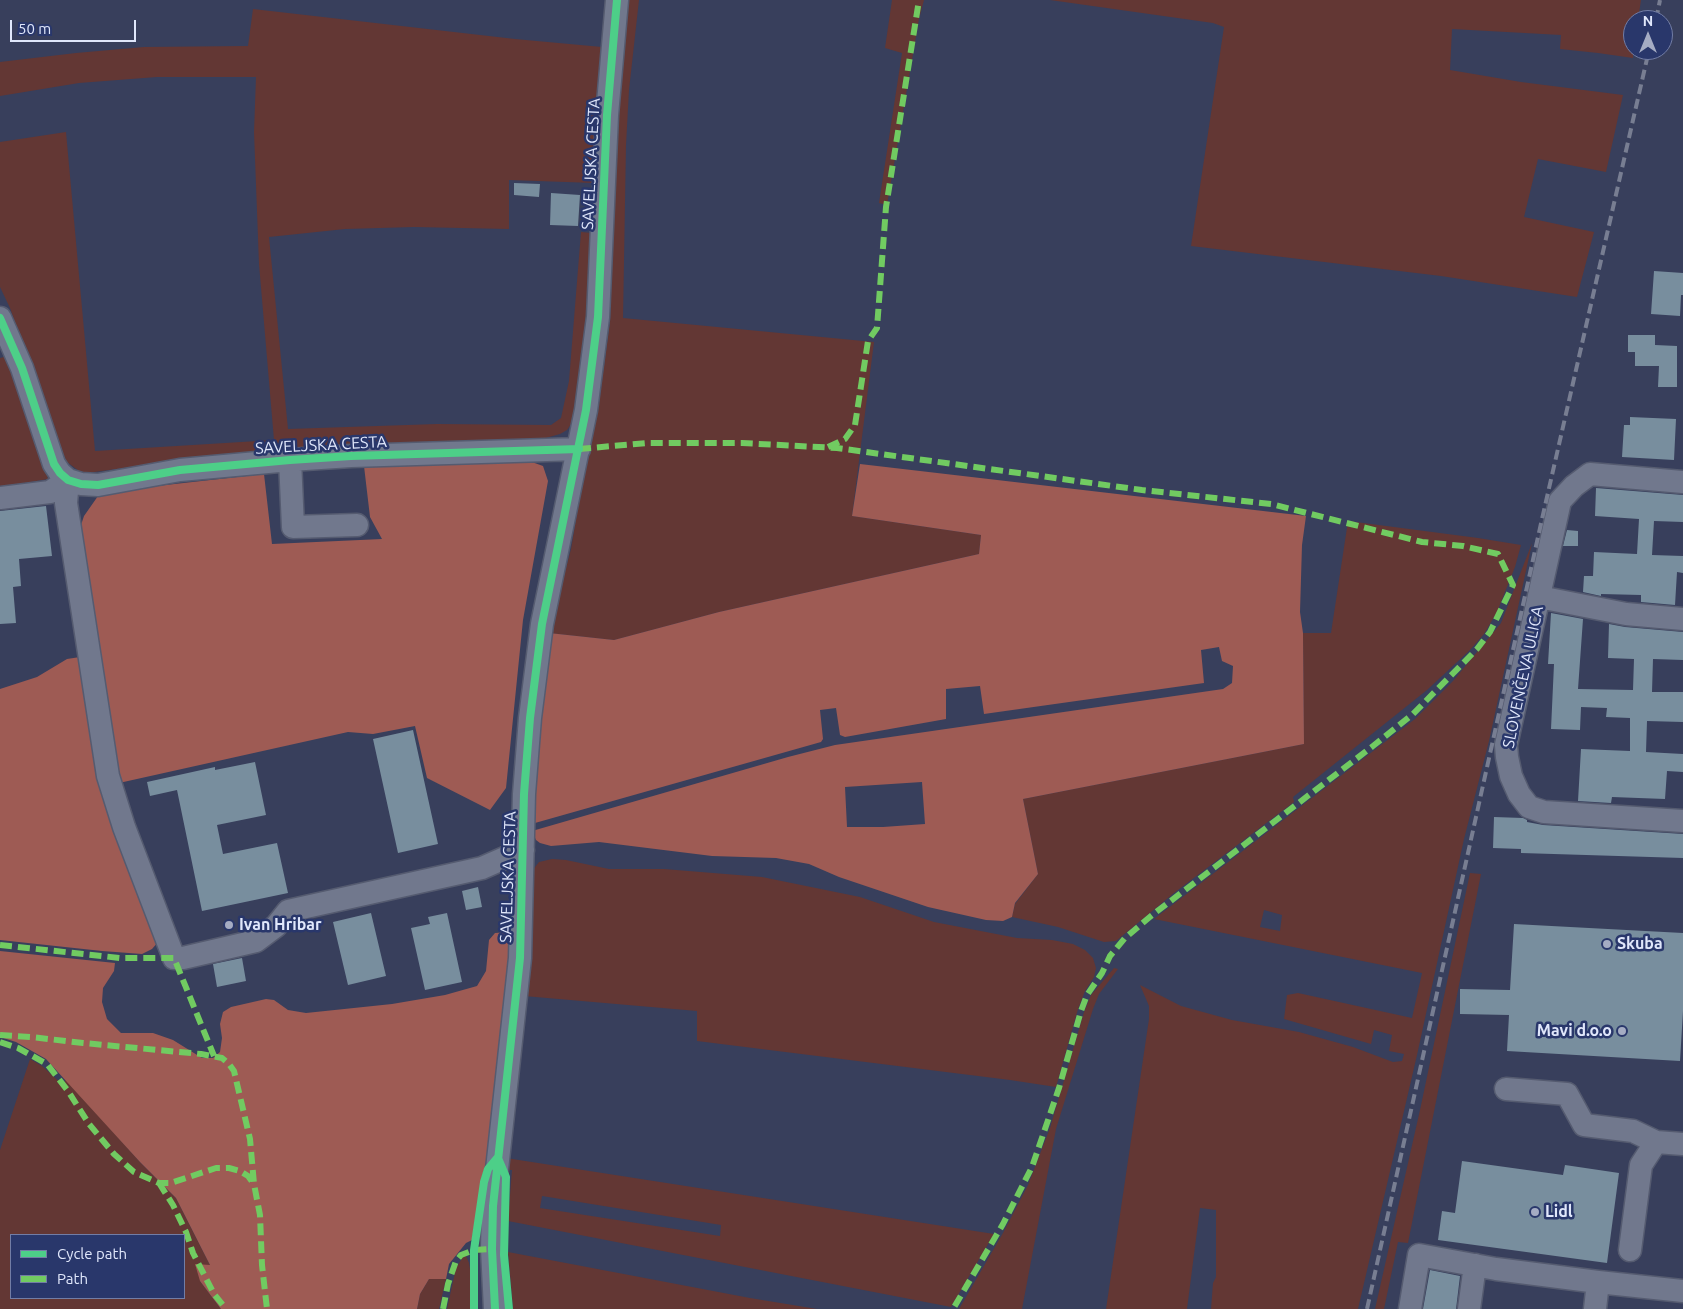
<!DOCTYPE html>
<html>
<head>
<meta charset="utf-8">
<style>
  body { margin:0 }
  #map { position:relative; width:1683px; height:1309px; overflow:hidden; background:#383f5c; font-family:Ubuntu,sans-serif }
  canvas { display:block }
  .legend { position:absolute; left:10px; top:1234px; width:175px; height:65px; box-sizing:border-box; background:#29376b; border:1px solid #727da5; margin:0; padding:6px 9px; list-style:none; font-size:15px; color:#e0e7fb }
  .legend li { display:flex; align-items:center; gap:10px; height:25px }
  .legend b { width:25px; border:1px solid #727da5 }
  .north { position:absolute; left:1623px; top:10px; width:50px; height:50px; box-sizing:border-box; background:#29376b; border:1px solid #727da5; border-radius:50%; rotate:0deg; font-size:14px; font-weight:700; line-height:20px; text-align:center; color:#e0e7fb }
  .north::after { content:''; display:block; margin:auto; width:18px; height:22px; background:#a5acc3; clip-path:polygon(50% 0,100% 100%,50% 72%,0 100%) }
  .scale { position:absolute; left:10px; top:20px; width:126px; height:22px; box-sizing:border-box; border:2px solid #e0e7fb; border-top:0; padding-left:6px; font-size:15px; line-height:18px; white-space:nowrap; color:#e0e7fb; -webkit-text-stroke:4px #29376b; paint-order:stroke }
</style>
</head>
<body>
<div id="map">
<canvas width="1683" height="1309"></canvas>
<ul class="legend">
<li><b style="height:6px;background:#4dcf88"></b>Cycle path</li>
<li><b style="height:6px;background:#71cb61"></b>Path</li>
</ul>
<div class="north">N</div>
<div class="scale">50 m</div>
</div>
<script>
const ctx = document.querySelector('canvas').getContext('2d');
ctx.lineJoin = 'round';
function fillPath(path, color) { ctx.fillStyle = color; ctx.fill(path, 'evenodd'); }
const poly = rows => new Path2D(rows.map(r => 'M' + r).join(''));
function stroke(path, color, width, dash) { ctx.strokeStyle = color; ctx.lineWidth = width; ctx.lineCap = dash ? 'butt' : 'round'; ctx.setLineDash(dash || []); ctx.stroke(path); }
function drawText(font, color, halo, rows, align = 'center') {
  ctx.font = font + ' Ubuntu,sans-serif'; ctx.lineWidth = 5; ctx.setLineDash([]); ctx.textBaseline = 'middle'; ctx.strokeStyle = halo; ctx.fillStyle = color; for (const [text, x, y, turn = 0] of rows) {
    ctx.save(); ctx.translate(x, y); ctx.rotate((+turn || 0) * Math.PI / 180); ctx.textAlign = isNaN(turn) ? turn : align; if (halo) ctx.strokeText(text, 0, 0); ctx.fillText(text, 0, 0); ctx.restore();
  }
}
const green = poly([
  [628,0,639,0,629,90,626,145,623,318,874,342,852,516,981,535,979,554,719,612,614,640,549,633,571,549,580,496,598,411,610,322,615,149],
  [892,0,924,0,919,19,887,205,879,203,902,53,885,48],
  [1050,0,1641,0,1638,20,1633,20,1633,58,1598,53,1560,49,1561,35,1452,29,1450,70,1521,82,1623,95,1606,172,1538,159,1524,217,1594,232,1577,297,1441,276,1191,246,1224,27,1213,23],
  [253,9,515,39,602,47,594,183,509,180,509,229,414,227,345,229,269,237,288,429,437,424,551,425,561,418,569,381,581,232,592,233,588,304,575,418,567,430,560,434,542,439,211,456,87,473,79,471,67,462,60,448,10,308,0,287,0,142,66,132,95,451,274,440,259,264,254,132,256,77,157,77,79,83,0,96,0,62,76,53,144,47,248,46],
  [8,356,45,466,48,479,0,487,0,358],
  [1348,521,1478,538,1521,545,1515,567,1497,612,1484,634,1470,650,1427,690,1293,797,1294,802,1174,893,1116,941,1104,942,1058,927,1012,917,1015,904,1038,874,1023,799,1304,744,1303,633,1331,633],
  [1532,543,1489,741,1464,839,1417,1055,1358,1309,1211,1309,1213,1283,1216,1277,1216,1210,1200,1208,1187,1309,1106,1309,1149,1019,1149,1006,1140,985,1181,1006,1232,1020,1299,1032,1353,1047,1393,1062,1402,1061,1404,1054,1389,1051,1392,1035,1374,1030,1371,1044,1284,1019,1287,995,1298,993,1412,1018,1422,973,1154,919,1415,719,1453,681,1501,623],
  [1264,910,1282,915,1280,931,1260,927],
  [552,859,566,860,609,869,664,869,762,877,860,897,934,922,1017,938,1052,940,1073,944,1085,950,1093,958,1096,968,1094,977,1085,991,1078,1009,1056,1087,1010,1080,697,1041,697,1011,524,996,532,871,539,862],
  [1470,873,1481,874,1408,1243,1398,1242,1384,1309,1375,1309,1420,1110],
  [1114,968,1118,969,1099,994,1093,1009,1056,1129,1022,1309,959,1309,1003,1233,1028,1185,1050,1128,1084,1012,1091,995],
  [30,1059,42,1066,63,1085,66,1079,140,1162,176,1198,210,1265,200,1281,221,1309,0,1309,0,1150],
  [11,1235,184,1235,184,1298,11,1298],
  [506,1158,994,1234,951,1307,508,1221,512,1170,504,1170],
  [542,1196,721,1225,720,1236,540,1208],
  [508,1252,750,1298,817,1309,513,1309],
  [466,1256,469,1263,471,1275,471,1309,447,1309,456,1268,463,1257],
  [429,1279,446,1279,439,1309,417,1309,420,1294]
]);
const forest = poly([
  [529,461,543,466,548,481,523,620,506,788,490,810,427,778,415,726,373,734,348,732,119,783,78,534,84,516,98,496,130,489,264,474,272,544,382,539,370,517,364,466],
  [860,464,1306,516,1302,545,1300,612,1303,633,1304,744,1023,799,1038,874,1015,903,1012,917,1003,921,986,920,928,907,839,877,809,864,776,858,712,856,599,842,551,846,540,843,536,840,532,831,788,757,835,745,1223,689,1232,683,1233,666,1222,661,1219,647,1201,650,1204,683,984,714,980,686,946,689,946,719,845,737,840,735,836,708,820,710,823,739,821,742,535,823,531,822,549,633,614,640,719,612,979,554,981,535,852,516],
  [922,782,925,824,883,827,847,827,845,787],
  [80,657,159,941,152,949,142,954,102,951,0,940,0,689,37,677,67,659],
  [511,932,506,995,487,1159,482,1177,472,1240,466,1243,449,1264,446,1279,429,1279,420,1294,417,1309,221,1309,200,1281,195,1264,210,1265,176,1198,140,1162,46,1059,16,1042,0,1037,0,951,115,963,114,971,103,988,102,1002,107,1019,121,1033,153,1033,173,1040,202,1058,213,1058,220,1052,222,1038,220,1024,223,1012,231,1007,266,999,274,1000,288,1010,306,1013,392,1004,445,995,477,986,486,971,489,940,495,933]
]);
const building = poly([
  [514,183,540,184,539,197,514,195],
  [551,193,580,195,578,226,550,225],
  [1654,271,1683,273,1683,295,1681,295,1680,316,1651,314],
  [1628,335,1655,335,1655,345,1677,346,1677,387,1658,387,1659,366,1635,366,1635,352,1628,352],
  [1630,417,1676,419,1674,460,1622,457,1624,425,1630,425],
  [1596,488,1683,495,1683,522,1654,521,1652,555,1683,556,1683,573,1677,572,1675,605,1641,602,1641,595,1601,594,1601,596,1583,592,1584,576,1593,576,1594,552,1637,554,1639,519,1595,516],
  [46,506,52,556,19,559,21,586,13,587,16,623,0,624,0,511],
  [1567,530,1578,531,1578,546,1563,546],
  [1551,613,1583,619,1578,689,1633,690,1634,659,1608,658,1609,624,1625,627,1683,632,1683,660,1653,659,1652,692,1683,692,1683,722,1647,721,1646,752,1683,754,1683,772,1667,771,1665,799,1612,797,1611,803,1578,801,1581,749,1630,751,1630,718,1606,717,1607,708,1581,707,1580,730,1551,729,1554,664,1548,664],
  [413,730,438,844,398,853,373,739],
  [255,762,266,815,217,825,223,854,277,843,288,893,202,911,177,790,150,796,147,782,215,767,215,770],
  [1494,817,1523,818,1527,820,1527,822,1543,825,1683,834,1683,858,1521,853,1521,849,1493,848],
  [478,887,482,907,466,910,462,891],
  [371,913,386,976,348,985,333,922],
  [447,913,462,982,425,990,411,928,430,924,428,917],
  [1514,924,1683,933,1683,1011,1680,1061,1507,1051,1509,1015,1460,1014,1460,989,1510,990],
  [242,958,246,981,217,987,213,964],
  [1462,1161,1563,1175,1565,1165,1619,1173,1607,1263,1438,1240,1442,1211,1455,1213],
  [1430,1270,1460,1276,1456,1309,1423,1309]
]);
const minor = poly([
  [0,318,22,368,54,464,60,473,68,480,81,484,98,485,180,470,290,460,351,456,579,449],
  [290,460,293,527,357,525],
  [68,480,66,503,108,776,124,827,174,958,183,958,256,941,276,926,288,911,482,868,523,850],
  [1683,482,1590,474,1574,486,1560,501,1506,745,1507,757,1511,776,1519,794,1529,807,1544,812,1683,821],
  [0,498,50,492,68,480],
  [1539,597,1626,614,1683,619],
  [1506,1089,1567,1094,1584,1125,1633,1131,1656,1142,1683,1144],
  [1630,1250,1641,1165,1656,1142],
  [495,1309,492,1249,493,1206,520,958,524,794,530,718,542,624,586,410,598,317,607,115,617,0],
  [1410,1309,1419,1255,1496,1269,1598,1282,1683,1291],
  [1469,1309,1475,1265],
  [1595,1309,1598,1282]
]);
const rail = poly([
  [1656,20,1660,0],
  [1367,1309,1542,519,1649,50]
]);
const quiet = poly([
  [828,447,845,439,855,425,868,341,877,328,886,207,919,0],
  [579,449,647,443,742,443,837,448,1142,490,1271,504,1422,542,1463,546,1498,554,1513,585,1490,632,1477,649,1413,714,1373,746,1151,916,1125,938,1110,956,1102,973,1087,995,1081,1011,1059,1088,1032,1167,1003,1224,953,1309],
  [0,945,120,958,174,958,214,1056],
  [0,1035,31,1037,83,1043,201,1054,222,1058,229,1064,234,1071,250,1139,254,1184,260,1215,262,1265,267,1309],
  [0,1042,18,1048,47,1064,68,1091,89,1124,114,1154,134,1172,159,1183,171,1183,216,1168,229,1168,240,1171,248,1176,254,1184],
  [159,1183,173,1205,186,1232,193,1253,214,1294,226,1309],
  [443,1309,448,1284,456,1261,461,1255,474,1250,492,1249]
]);
const cycleway = poly([
  [0,318,22,368,54,464,60,473,68,480,81,484,98,485,180,470,290,460,351,456,579,449],
  [498,1158,506,1177,504,1255,509,1309],
  [474,1309,474,1250,484,1182,488,1169,498,1157],
  [495,1309,492,1249,493,1206,520,958,524,794,530,718,542,624,586,410,598,317,607,115,617,0]
]);
const markers = [
  [229,925,5,"#a5acc3"],
  [1607,944,5,"#a5acc3"],
  [1622,1031,5,"#a5acc3"],
  [1535,1212,5,"#a5acc3"]
];
const streetNames = [
  ["SAVELJSKA CESTA",591,164,-87],
  ["SAVELJSKA CESTA",321,445,-3],
  ["SLOVENČEVA ULICA",1523,677,-78],
  ["SAVELJSKA CESTA",508,877,-88]
];
const poiNames = [
  ["Ivan Hribar",239,925],
  ["Skuba",1617,944],
  ["Mavi d.o.o",1612,1031,"right"],
  ["Lidl",1545,1212]
];
fillPath(green, '#633734');
fillPath(forest, '#9e5b54');
fillPath(building, '#788e9e');
stroke(minor, '#555b70', 25);
stroke(minor, '#71788d', 22);
stroke(rail, '#787e92', 4, [10, 5]);
stroke(quiet, '#71cb61', 6, [12, 6]);
stroke(cycleway, '#4dcf88', 8);
for (const [x, y, r, color] of markers) { const dot = new Path2D(); dot.arc(x, y, r, 0, 2 * Math.PI); ctx.fillStyle = color; ctx.fill(dot); stroke(dot, '#29376b', 2); }
drawText('16px', '#e0e7fb', '#29376b', streetNames);
drawText('bold 16px', '#e0e7fb', '#29376b', poiNames, 'left');
</script>
</body>
</html>
